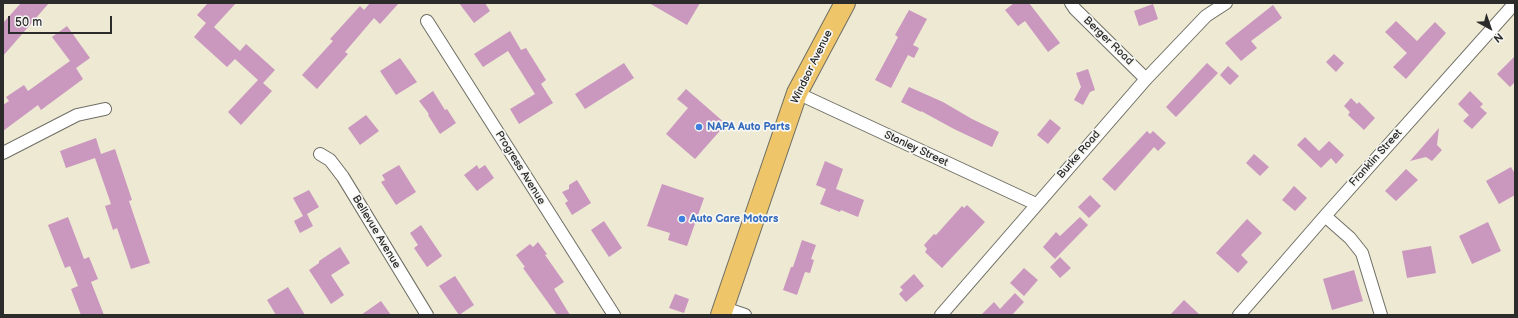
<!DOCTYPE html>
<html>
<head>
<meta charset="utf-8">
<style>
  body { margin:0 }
  #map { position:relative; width:1518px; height:318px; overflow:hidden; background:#ede9d2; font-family:"Balsamiq Sans",sans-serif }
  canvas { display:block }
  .frame { position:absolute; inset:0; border:4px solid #2b2b2b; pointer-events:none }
  .north { position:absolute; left:1470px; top:8px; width:40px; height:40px; -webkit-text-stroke:3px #f6f6f2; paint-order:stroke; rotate:140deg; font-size:11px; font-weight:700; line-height:16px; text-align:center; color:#2b2b2b }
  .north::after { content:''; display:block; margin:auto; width:14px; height:18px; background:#2b2b2b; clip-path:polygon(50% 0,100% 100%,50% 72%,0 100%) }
  .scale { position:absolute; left:8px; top:16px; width:104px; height:18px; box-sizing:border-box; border:2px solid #2b2b2b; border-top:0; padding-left:5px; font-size:12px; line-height:14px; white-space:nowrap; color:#2b2b2b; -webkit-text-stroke:3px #f6f6f2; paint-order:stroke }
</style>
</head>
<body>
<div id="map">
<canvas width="1518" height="318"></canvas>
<div class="frame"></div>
<div class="north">N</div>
<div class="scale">50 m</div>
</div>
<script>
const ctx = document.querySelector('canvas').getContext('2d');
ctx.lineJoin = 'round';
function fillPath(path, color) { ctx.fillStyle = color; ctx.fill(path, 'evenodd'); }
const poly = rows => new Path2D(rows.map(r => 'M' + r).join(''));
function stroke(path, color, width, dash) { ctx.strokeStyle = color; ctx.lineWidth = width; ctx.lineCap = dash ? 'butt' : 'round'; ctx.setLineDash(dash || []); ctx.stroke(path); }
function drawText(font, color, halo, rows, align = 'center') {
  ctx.font = font + ' "Balsamiq Sans",sans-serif'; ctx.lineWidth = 3.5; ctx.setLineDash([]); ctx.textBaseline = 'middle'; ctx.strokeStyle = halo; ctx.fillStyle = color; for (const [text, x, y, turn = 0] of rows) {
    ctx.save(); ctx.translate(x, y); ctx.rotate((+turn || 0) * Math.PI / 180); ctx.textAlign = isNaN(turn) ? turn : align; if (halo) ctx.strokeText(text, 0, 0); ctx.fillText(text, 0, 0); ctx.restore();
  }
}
const building = poly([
  [21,3,49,3,3,56,3,23],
  [208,3,236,3,214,27,240,51,246,44,275,70,263,83,272,91,241,125,228,112,258,80,235,59,227,67,194,37,206,23,197,15],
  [370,3,399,3,380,24,374,18,345,52,348,54,317,89,302,75,333,41,330,39,360,6,364,10],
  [459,3,485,3,490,11,474,23],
  [649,3,700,3,687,25],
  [1014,3,1029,3,1060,43,1048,52,1025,21,1018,26,1005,10],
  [1153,4,1158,19,1139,26,1134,11],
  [1273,5,1282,18,1251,41,1257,48,1241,61,1225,43],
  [909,10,927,19,913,45,919,48,914,58,908,55,891,88,875,80,898,37,895,35],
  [1396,21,1417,41,1435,22,1446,33,1406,79,1393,67,1407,53,1385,32],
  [67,26,90,58,76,68,83,79,41,110,38,105,3,131,3,105,9,101,6,97,24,85,28,91,70,61,52,37],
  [510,31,521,50,526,48,546,80,541,84,553,103,519,124,510,109,535,94,508,51,483,67,474,54],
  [1334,54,1344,63,1336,72,1326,62],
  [1515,56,1515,82,1510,87,1497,74],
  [400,58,417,82,396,95,380,71],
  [624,63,634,78,585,109,575,94],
  [1207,63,1218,73,1176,117,1166,107],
  [1228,66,1239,76,1230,85,1220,75],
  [1088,69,1095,90,1090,92,1083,105,1074,100,1081,87,1076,73],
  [909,87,943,102,972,119,999,132,992,147,954,129,921,111,921,112,901,102],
  [686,89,726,124,695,159,666,134,688,108,677,99],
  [433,91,445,110,447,109,456,123,440,134,428,115,429,114,419,101],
  [1470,91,1483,104,1480,107,1487,113,1472,129,1463,121,1469,115,1458,104],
  [1351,98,1357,104,1359,102,1375,118,1364,130,1348,115,1350,112,1344,106],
  [366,115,379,131,360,145,348,128],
  [1050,119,1061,128,1048,144,1037,135],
  [1439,128,1437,145,1442,150,1432,161,1426,157,1410,161],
  [1147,131,1150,134,1153,131,1166,143,1158,151,1154,147,1115,191,1102,179],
  [1305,137,1319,151,1329,141,1344,155,1336,164,1331,158,1321,168,1297,145],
  [96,138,101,154,115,149,132,200,129,201,150,263,131,269,117,228,113,230,105,206,111,204,95,158,66,168,60,151],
  [1254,154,1269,167,1260,176,1246,163],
  [825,161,843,169,836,189,864,200,858,217,841,210,840,212,820,204,826,189,816,185],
  [399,165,416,192,396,205,381,182,385,180,382,175],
  [477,165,479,169,485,165,494,178,477,191,464,175],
  [1511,167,1515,174,1515,195,1499,204,1486,181],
  [1406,169,1418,180,1396,201,1385,191],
  [577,180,591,203,572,215,565,203,568,201,562,192,569,189,569,185],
  [662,184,704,198,687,246,668,240,670,233,647,226],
  [1294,186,1307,198,1295,211,1282,200],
  [309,190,319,207,307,214,313,226,300,233,294,221,303,216,293,198],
  [1090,195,1101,206,1089,218,1078,207],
  [967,205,985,222,942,268,925,252,927,249,924,245,934,234,936,235,962,206,964,208],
  [68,217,84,259,89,257,98,279,91,282,104,315,81,315,71,289,78,286,70,266,65,268,48,225],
  [1080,217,1088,225,1055,259,1043,247,1056,232,1060,236],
  [1247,219,1262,233,1241,255,1248,262,1238,273,1216,253],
  [604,221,622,248,609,257,591,230],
  [1488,222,1501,251,1472,264,1459,236],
  [421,225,442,256,427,267,414,248,418,245,410,233],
  [802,240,816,245,811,259,814,260,810,273,805,272,797,295,783,290,791,267,793,267],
  [538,242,547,254,545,255,564,282,554,289,570,315,557,315,523,268,525,267,516,255,530,244,533,247],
  [1431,246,1436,273,1407,278,1402,251],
  [340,247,350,263,331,275,344,295,331,304,309,270,319,263,319,261],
  [1060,257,1071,268,1060,278,1050,267],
  [1024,268,1038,280,1024,296,1010,283],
  [1354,270,1363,301,1332,310,1323,279],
  [914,274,924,286,906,302,899,294,903,290,900,287],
  [455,276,474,305,459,315,439,286],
  [288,287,305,315,276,315,267,300],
  [1015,293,1024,302,1012,315,981,315,994,302,1000,309],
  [675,294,689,299,684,313,669,308],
  [1184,300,1200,315,1170,315],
  [381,301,391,315,361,315]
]);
const minor = poly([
  [1071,3,1075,9,1146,79],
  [427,21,614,315],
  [797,93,1036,204],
  [3,153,77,115,105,109],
  [320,154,330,160,343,177,427,315],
  [1325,216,1350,238,1362,253,1381,315],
  [724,308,745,315],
  [941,315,1146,79,1206,16,1226,3],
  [1239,315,1325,216,1515,3]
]);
const primary = poly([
  [721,315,797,93,845,3]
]);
const markers = [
  [699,127,4,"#3f7fe0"],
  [682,219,4,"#3f7fe0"]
];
const streetNames = [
  ["Berger Road",1108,41,44],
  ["Windsor Avenue",812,67,-64],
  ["Stanley Street",916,149,25],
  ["Burke Road",1079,155,-49],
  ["Franklin Street",1376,158,-48],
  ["Progress Avenue",520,168,58],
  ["Bellevue Avenue",376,232,59]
];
const shopNames = [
  ["NAPA Auto Parts",707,127],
  ["Auto Care Motors",690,219]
];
fillPath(building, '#ca97bf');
stroke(minor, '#6f6e65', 14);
stroke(primary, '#6f6e65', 22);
stroke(minor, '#fff', 12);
stroke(primary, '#eec569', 20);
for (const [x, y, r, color] of markers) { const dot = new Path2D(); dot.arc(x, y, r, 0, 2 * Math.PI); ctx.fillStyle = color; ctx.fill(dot); stroke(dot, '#f6f6f2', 1.5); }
drawText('11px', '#2b2b2b', '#f6f6f2', streetNames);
drawText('bold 11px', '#366cbe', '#f6f6f2', shopNames, 'left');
</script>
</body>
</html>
